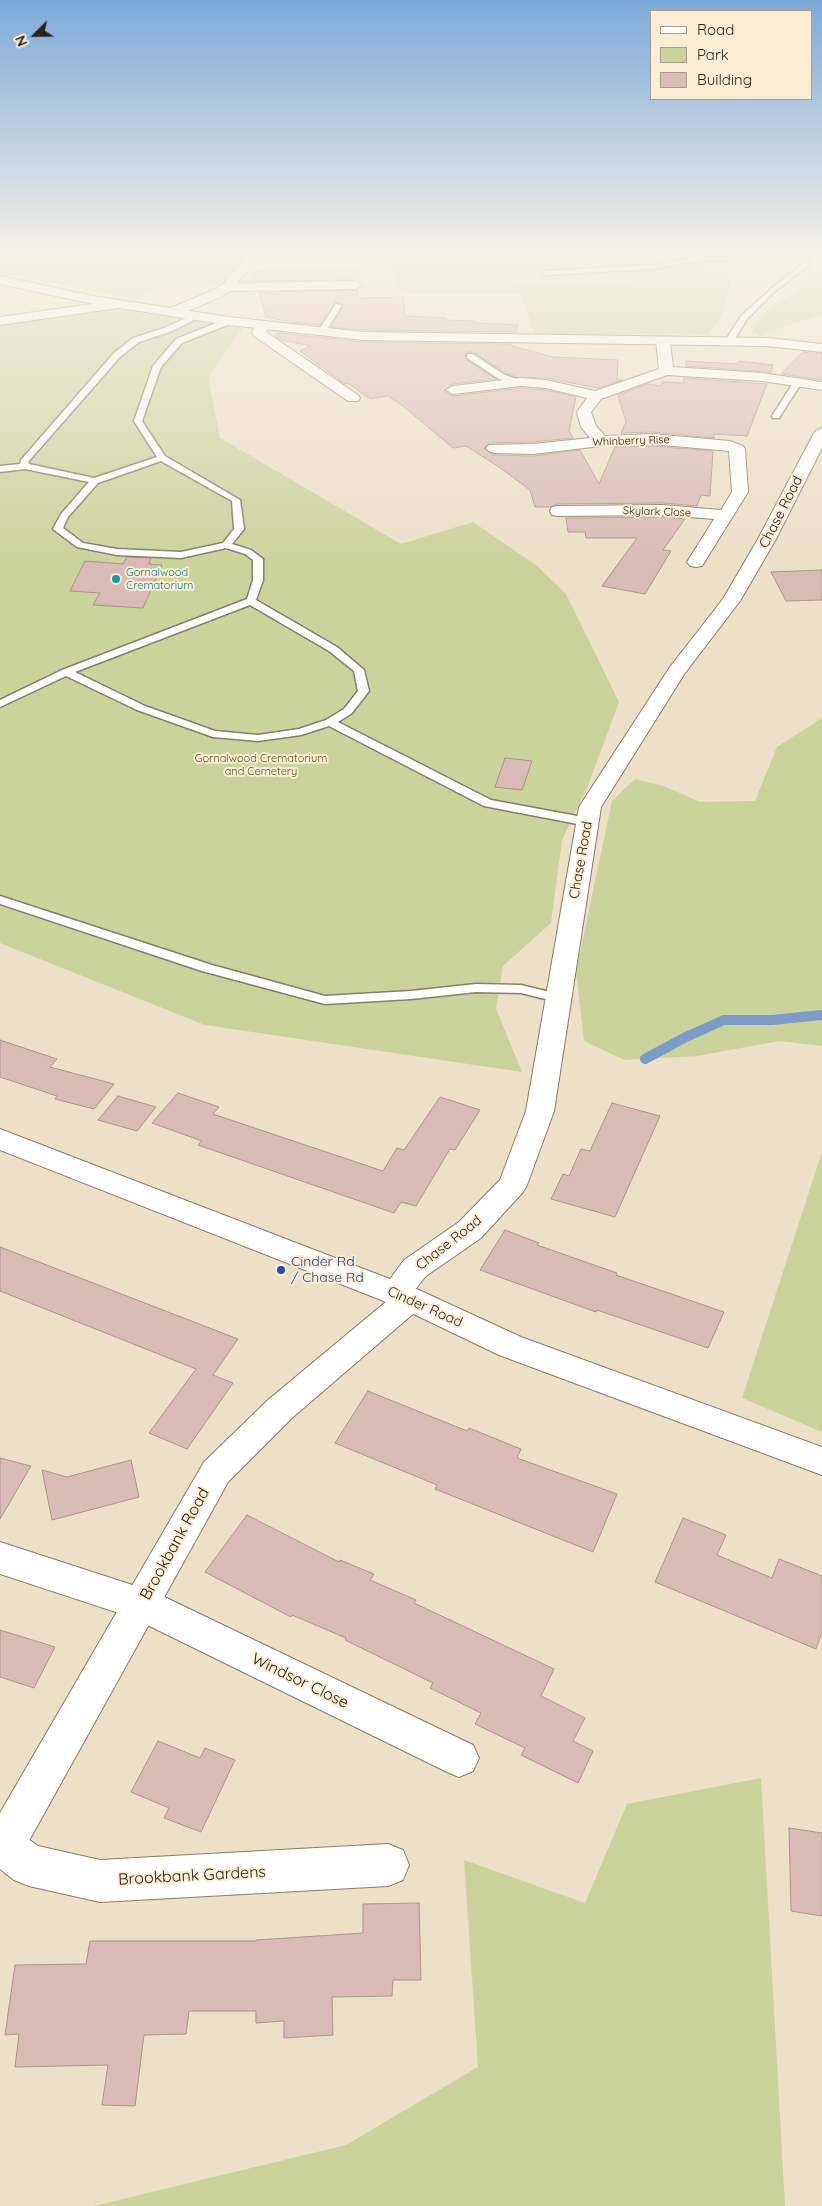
<!DOCTYPE html>
<html>
<head>
<meta charset="utf-8">
<style>
  body { margin:0 }
  #map { position:relative; width:822px; height:2206px; overflow:hidden; background:#ece0c7; font-family:Quicksand,sans-serif }
  canvas { display:block }
  .legend { position:absolute; left:650px; top:10px; width:162px; height:90px; box-sizing:border-box; background:#faedd4; border:1px solid #a69d8a; margin:0; padding:6px 9px; list-style:none; font-size:15px; color:#28241b }
  .legend li { display:flex; align-items:center; gap:10px; height:25px }
  .legend b { width:25px; border:1px solid #a69d8a }
  .north { position:absolute; left:10px; top:10px; width:50px; height:50px; -webkit-text-stroke:4px #faedd4; paint-order:stroke; rotate:247deg; font-size:14px; font-weight:700; line-height:20px; text-align:center; color:#28241b }
  .north::after { content:''; display:block; margin:auto; width:18px; height:22px; background:#28241b; clip-path:polygon(50% 0,100% 100%,50% 72%,0 100%) }
</style>
</head>
<body>
<div id="map">
<canvas width="822" height="2206"></canvas>
<ul class="legend">
<li><b style="height:6px;background:#fff"></b>Road</li>
<li><b style="height:14px;background:#cbd39d"></b>Park</li>
<li><b style="height:14px;background:#d9bbb6"></b>Building</li>
</ul>
<div class="north">N</div>
</div>
<script>
const ctx = document.querySelector('canvas').getContext('2d');
ctx.lineJoin = 'round';
function fillPath(path, color) { ctx.fillStyle = color; ctx.fill(path, 'evenodd'); }
const poly = rows => new Path2D(rows.map(r => 'M' + r).join(''));
function stroke(path, color, width, dash) { ctx.strokeStyle = color; ctx.lineWidth = width; ctx.lineCap = dash ? 'butt' : 'round'; ctx.setLineDash(dash || []); ctx.stroke(path); }
function drawText(font, color, halo, rows, align = 'center') {
  ctx.font = font + ' Quicksand,sans-serif'; ctx.lineWidth = 4; ctx.setLineDash([]); ctx.textBaseline = 'middle'; ctx.strokeStyle = halo; ctx.fillStyle = color; for (const [text, x, y, turn = 0] of rows) {
    ctx.save(); ctx.translate(x, y); ctx.rotate((+turn || 0) * Math.PI / 180); ctx.textAlign = isNaN(turn) ? turn : align; if (halo) ctx.strokeText(text, 0, 0); ctx.fillText(text, 0, 0); ctx.restore();
  }
}
const built = poly([
  [399,254,819,254,603,285,530,285,425,265]
]);
const green = poly([
  [0,254,249,254,219,285,178,280,137,300,0,272],
  [264,254,399,254,425,265,531,285,603,285,707,270,730,279,728,297,721,316,708,334,535,334,520,293,402,293,389,262,255,261],
  [822,271,822,315,764,333,763,338,753,332,760,315,793,294],
  [111,308,243,328,208,377,220,438,401,544,473,522,536,565,566,594,619,702,588,786,562,840,551,923,503,966,496,1009,522,1072,205,1025,0,943,0,325],
  [822,718,822,1046,779,1041,697,1056,624,1060,584,1041,576,971,612,801,635,779,664,786,700,802,755,801,777,747],
  [822,1152,822,1432,742,1398],
  [761,1778,785,2206,94,2206,346,2145,478,2067,464,1860,585,1903,627,1804]
]);
const stream = poly([
  [645,1059,686,1037,724,1020,772,1020,822,1015]
]);
const building = poly([
  [263,271,359,271,358,280,255,281,252,272,263,271],
  [358,290,357,298,403,297,405,316,446,318,446,320,475,321,474,323,518,325,515,332,363,330,331,327,344,306,342,303,336,302,320,325,293,322,266,317,259,292,358,290],
  [280,333,363,342,512,344,512,346,553,357,618,360,617,379,622,380,598,388,546,378,516,377,506,373,474,352,467,352,465,354,466,360,496,379,453,384,444,391,453,396,521,388,546,390,576,397,569,431,573,438,533,442,489,443,484,448,494,455,533,456,580,450,599,484,615,447,652,446,713,451,710,496,701,495,697,506,663,503,558,504,550,507,535,507,530,490,502,469,466,446,453,448,403,406,388,396,370,399,348,383,345,384,300,351,311,346,281,340,275,336,280,333],
  [803,352,822,354,822,380,781,374,803,352],
  [686,361,738,364,739,361,773,365,771,372,686,366,686,361],
  [684,378,767,384,747,436,714,434,714,438,652,432,621,433,626,422,618,395,648,384,661,386,662,382,684,383,684,378],
  [663,517,685,519,663,550,671,551,645,594,602,586,637,538,586,538,585,532,568,532,566,518,663,517],
  [127,557,151,558,149,564,162,565,143,608,93,605,100,593,70,591,85,561,123,564,127,557],
  [822,570,822,600,786,601,771,572,822,570],
  [505,758,532,761,522,790,495,787,505,758],
  [0,1040,57,1059,50,1067,114,1084,94,1109,55,1099,57,1096,0,1077,0,1040],
  [178,1093,219,1107,213,1114,383,1171,397,1148,404,1150,440,1097,480,1110,455,1150,450,1149,416,1206,401,1202,394,1213,198,1145,202,1141,152,1123,178,1093],
  [118,1096,156,1107,137,1131,98,1120,118,1096],
  [612,1103,660,1116,615,1217,551,1199,563,1174,569,1176,581,1149,590,1151,612,1103],
  [505,1230,539,1243,537,1245,617,1273,616,1275,724,1312,708,1348,597,1310,596,1312,480,1270,505,1230],
  [0,1247,238,1339,213,1375,233,1383,187,1449,149,1433,196,1369,0,1291,0,1247],
  [368,1391,467,1431,469,1428,521,1449,517,1458,617,1494,593,1552,435,1489,437,1485,335,1443,368,1391],
  [0,1458,31,1466,0,1519,0,1458],
  [131,1460,139,1497,52,1520,42,1470,67,1477,131,1460],
  [247,1515,339,1562,340,1560,374,1574,370,1580,416,1600,414,1603,554,1669,541,1696,585,1718,573,1741,593,1751,578,1783,521,1755,525,1748,475,1724,481,1713,430,1688,433,1683,345,1640,346,1638,292,1615,291,1617,205,1572,247,1515],
  [683,1518,726,1535,717,1555,772,1578,779,1559,822,1576,822,1632,816,1649,655,1582,683,1518],
  [0,1630,55,1647,34,1688,0,1677,0,1630],
  [158,1741,200,1758,205,1748,235,1760,201,1832,164,1818,169,1808,131,1792,158,1741],
  [789,1828,822,1833,822,1916,791,1911,789,1828],
  [419,1903,421,1980,393,1980,392,1996,332,1997,333,2035,284,2038,284,2021,256,2023,256,2011,189,2011,186,2034,144,2035,135,2106,102,2105,108,2065,15,2067,19,2034,5,2035,15,1965,86,1964,90,1941,256,1941,256,1940,363,1933,363,1904,419,1903]
]);
const service = poly([
  [692,254,713,257,781,254,778,256,713,261,705,260,652,269,545,275,542,273,545,271,652,265,694,258,689,256,692,254],
  [802,254,808,254,809,265,775,291,747,319,732,343,726,343,725,341,741,316,771,289,804,263,802,254],
  [336,304,342,305,325,333,319,333,318,331,336,304],
  [195,314,202,316,170,332,139,342,120,357,28,462,29,464,94,478,157,457,134,421,153,366,176,339,226,319,232,319,232,323,182,343,161,367,142,421,165,456,240,500,244,529,232,544,251,550,263,559,263,580,256,600,337,647,364,670,369,691,352,713,338,722,491,800,588,818,592,819,594,822,592,825,588,826,484,806,329,726,301,735,258,741,213,737,137,710,66,676,0,707,0,700,62,670,247,599,253,580,253,560,245,554,226,548,181,558,117,555,77,547,53,529,61,514,89,482,25,469,0,472,0,466,20,464,21,460,114,353,133,338,164,328,195,314],
  [161,461,232,501,234,529,223,543,181,552,117,549,83,543,63,528,68,517,98,483,161,461],
  [250,605,329,651,354,671,358,691,344,709,326,720,299,729,258,735,215,731,145,706,75,672,250,605],
  [467,354,473,354,505,375,525,382,521,384,499,379,467,358,467,354],
  [795,380,802,382,779,418,773,418,772,416,795,380],
  [0,896,212,965,325,996,411,991,476,984,521,985,562,995,564,998,557,1002,521,993,476,992,411,999,325,1004,202,971,0,904,0,896]
]);
const minor = poly([
  [249,254,261,254,237,283,356,281,362,285,356,289,230,291,219,298,178,315,168,315,166,312,168,309,209,292,223,284,249,254],
  [120,300,126,304,125,307,0,325,0,317,120,300],
  [262,321,269,325,266,332,358,395,360,398,358,401,348,401,254,336,252,333,255,325,262,321],
  [663,337,670,341,673,367,762,373,822,382,822,390,762,381,667,375,601,399,591,412,596,426,605,436,652,434,730,441,743,446,745,449,748,492,702,566,696,567,690,566,687,562,714,519,663,515,558,516,552,515,550,511,552,507,558,506,663,505,721,510,732,492,729,451,652,444,601,446,533,454,494,453,489,451,486,448,489,445,533,444,590,438,581,427,577,412,587,398,546,388,521,386,453,394,446,390,453,386,521,378,546,380,595,391,659,369,656,341,663,337],
  [822,428,822,448,776,539,740,601,685,673,601,807,554,1111,527,1185,523,1192,481,1238,426,1276,406,1301,395,1305,384,1301,380,1293,404,1260,459,1222,500,1180,526,1111,579,807,670,667,723,599,758,539,814,433,817,430,822,428],
  [0,1542,154,1592,473,1745,479,1758,473,1771,459,1777,445,1771,131,1617,0,1574,0,1542],
  [2,1825,17,1831,38,1846,100,1860,388,1844,403,1850,409,1865,403,1880,388,1886,100,1902,29,1886,14,1880,0,1869,0,1826,2,1825]
]);
const tertiary = poly([
  [0,276,93,296,229,317,363,332,767,338,822,344,822,352,767,346,363,340,229,325,93,304,0,284,0,276],
  [410,1287,421,1291,426,1299,421,1307,292,1418,228,1482,30,1839,15,1863,0,1869,0,1813,204,1462,268,1400,399,1291,410,1287]
]);
const secondary = poly([
  [0,1129,421,1291,521,1337,822,1447,822,1475,499,1355,399,1307,0,1150,0,1129]
]);
const markers = [
  [116,579,5,"#0f9aa8"],
  [281,1270,5,"#1a4fb4"]
];
const farStreetnames = [
  ["Whinberry Rise",631,441,-2],
  ["Skylark Close",657,512,2]
];
const farCulturenames = [
  ["Gornalwood",126,573],
  ["Crematorium",126,586]
];
const farParknames = [
  ["Gornalwood Crematorium",261,759],
  ["and Cemetery",261,772]
];
const streetNames = [
  ["Chase Road",781,512,-63],
  ["Chase Road",581,860,-80],
  ["Chase Road",449,1243,-38],
  ["Cinder Road",425,1307,24]
];
const transitNames = [
  ["Cinder Rd",291,1262],
  ["/ Chase Rd",291,1278]
];
const nearStreetnames = [
  ["Brookbank Road",175,1544,-61],
  ["Windsor Close",300,1681,26],
  ["Brookbank Gardens",192,1876,-3]
];
fillPath(built, '#e5d5b6');
fillPath(green, '#cbd39d');
stroke(stream, '#7c9bc6', 10);
fillPath(building, '#d9bbb6');
stroke(building, '#ae928d', 1);
stroke(service, '#887d66', 3);
stroke(minor, '#887d66', 2);
stroke(tertiary, '#887d66', 2);
stroke(secondary, '#887d66', 2);
fillPath(service, '#fff');
fillPath(minor, '#fff');
fillPath(tertiary, '#fff');
fillPath(secondary, '#fff');
const sky = ctx.createLinearGradient(0, 0, 0, 563);
sky.addColorStop(0, '#7daada');
sky.addColorStop(0.45, '#f6f1e6');
sky.addColorStop(1, '#f6f1e600');
ctx.fillStyle = sky;
ctx.fillRect(0, 0, 822, 563);
for (const [x, y, r, color] of markers) { const dot = new Path2D(); dot.arc(x, y, r, 0, 2 * Math.PI); ctx.fillStyle = color; ctx.fill(dot); stroke(dot, '#faedd4', 2); }
drawText('11px', '#28241b', '#faedd4', farStreetnames);
drawText('11px', '#0d838f', '#faedd4', farCulturenames, 'left');
drawText('11px', '#51571a', '#faedd4', farParknames);
drawText('14px', '#28241b', '#faedd4', streetNames);
drawText('14px', '#164399', '#faedd4', transitNames, 'left');
drawText('16px', '#28241b', '#faedd4', nearStreetnames);
</script>
</body>
</html>
